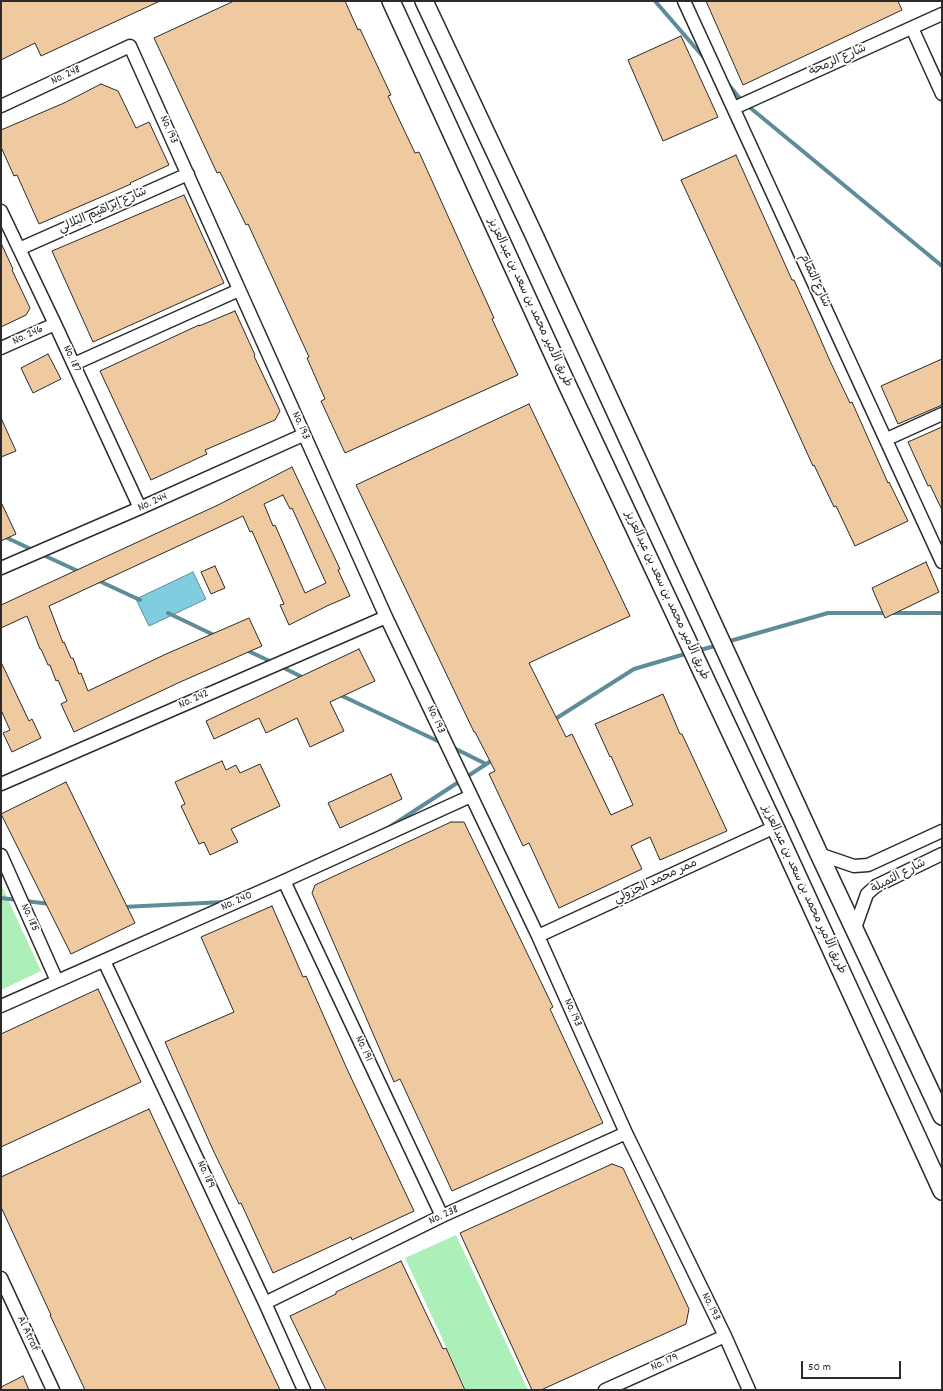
<!DOCTYPE html>
<html>
<head>
<meta charset="utf-8">
<style>
  body { margin:0 }
  #map { position:relative; width:943px; height:1391px; overflow:hidden; background:#fff; font-family:Dekko,sans-serif }
  canvas { display:block }
  .frame { position:absolute; inset:0; border:2px solid #2b2b2b; pointer-events:none }
  .scale { position:absolute; left:801px; top:1361px; width:100px; height:18px; box-sizing:border-box; border:2px solid #2b2b2b; border-top:0; padding-left:5px; font-size:12px; line-height:14px; white-space:nowrap; color:#2b2b2b; -webkit-text-stroke:3px #fff; paint-order:stroke }
</style>
</head>
<body>
<div id="map">
<canvas width="943" height="1391"></canvas>
<div class="frame"></div>
<div class="scale">50 m</div>
</div>
<script>
const ctx = document.querySelector('canvas').getContext('2d');
ctx.lineJoin = 'round';
function fillPath(path, color) { ctx.fillStyle = color; ctx.fill(path, 'evenodd'); }
const poly = rows => new Path2D(rows.map(r => 'M' + r).join(''));
function stroke(path, color, width, dash) { ctx.strokeStyle = color; ctx.lineWidth = width; ctx.lineCap = dash ? 'butt' : 'round'; ctx.setLineDash(dash || []); ctx.stroke(path); }
function drawText(font, color, halo, rows, align = 'center') {
  ctx.font = font + ' Dekko,"Playpen Sans Arabic",sans-serif'; ctx.lineWidth = 3.5; ctx.setLineDash([]); ctx.textBaseline = 'middle'; ctx.strokeStyle = halo; ctx.fillStyle = color; for (const [text, x, y, turn = 0] of rows) {
    ctx.save(); ctx.translate(x, y); ctx.rotate((+turn || 0) * Math.PI / 180); ctx.textAlign = isNaN(turn) ? turn : align; if (halo) ctx.strokeText(text, 0, 0); ctx.fillText(text, 0, 0); ctx.restore();
  }
}
const green = poly([
  [1,884,41,971,1,990],
  [456,1235,528,1390,466,1390,405,1258]
]);
const water = poly([
  [193,572,206,599,149,626,136,599,193,572]
]);
const stream = poly([
  [655,1,706,60],
  [728,84,742,101,942,266],
  [1,535,35,551],
  [41,554,80,572],
  [97,580,140,600],
  [168,613,216,636],
  [730,641,828,613,942,613],
  [246,650,274,663],
  [700,650,715,646],
  [280,666,304,678],
  [338,694,442,743],
  [552,721,634,669,685,654],
  [452,747,486,764],
  [388,828,494,759],
  [1,898,50,904],
  [123,907,224,902]
]);
const building = poly([
  [1,1,160,1,41,56,35,43,1,60,1,1],
  [234,1,345,1,358,30,360,29,391,95,388,96,415,153,419,152,494,318,492,319,518,375,345,453,321,401,325,399,307,358,309,357,248,224,246,225,220,172,217,173,154,38,234,1],
  [706,1,898,1,902,10,743,85,706,1],
  [681,36,718,117,663,141,628,60,681,36],
  [101,84,118,91,136,128,149,122,169,165,130,183,131,184,39,224,17,175,14,176,1,147,1,130,64,103,101,84],
  [736,155,792,280,794,280,813,322,830,361,850,403,852,402,888,483,889,482,908,521,855,546,836,506,834,507,814,465,813,466,758,345,738,303,681,180,736,155],
  [184,195,224,283,93,342,52,251,184,195],
  [1,243,13,269,12,270,30,308,26,315,1,327,1,243],
  [235,311,255,355,254,356,280,411,275,420,205,450,207,454,151,480,100,371,199,325,199,326,235,311],
  [48,354,61,379,33,393,21,368,48,354],
  [942,359,942,405,898,424,881,386,942,359],
  [529,404,630,616,529,663,566,737,572,734,611,815,633,805,611,756,610,757,595,724,663,694,680,734,682,734,727,831,660,860,650,837,631,846,642,869,559,908,529,843,523,846,489,774,495,771,475,732,474,732,356,485,529,404],
  [1,418,16,451,1,457,1,418],
  [942,427,942,510,930,485,928,486,908,442,942,427],
  [292,467,340,569,338,570,350,596,327,606,289,625,280,605,284,604,274,581,252,531,250,532,243,516,49,606,63,643,64,642,71,658,73,658,79,674,81,673,88,691,166,654,249,618,262,646,178,683,74,732,61,704,67,701,58,680,56,681,50,665,48,665,41,649,40,649,27,616,1,628,1,605,218,505,292,467],
  [283,495,290,509,292,508,326,583,305,593,275,525,273,526,264,504,283,495],
  [1,502,16,534,1,541,1,502],
  [926,562,939,592,885,618,872,588,926,562],
  [215,566,225,588,211,594,201,572,215,566],
  [359,649,375,681,330,702,344,731,310,747,297,718,266,733,259,718,214,739,206,721,359,649],
  [1,662,29,721,32,719,41,738,12,752,3,733,10,730,1,710,1,662],
  [222,761,226,770,236,765,240,773,260,764,280,806,231,829,238,842,210,855,204,842,199,844,181,806,185,804,175,782,222,761],
  [391,774,402,799,340,828,328,803,391,774],
  [66,782,135,923,71,954,1,814,66,782],
  [451,822,464,822,553,1007,550,1009,603,1123,452,1191,400,1079,394,1082,312,893,315,885,451,822],
  [272,906,303,977,306,976,347,1069,414,1211,352,1240,351,1237,273,1273,241,1203,239,1204,213,1150,165,1042,234,1012,201,937,272,906],
  [98,989,141,1082,1,1147,1,1034,98,989],
  [149,1109,208,1236,280,1390,85,1390,50,1315,51,1315,1,1207,1,1177,149,1109],
  [612,1164,623,1168,689,1309,686,1324,541,1390,532,1390,460,1233,612,1164],
  [401,1261,443,1349,446,1348,465,1390,326,1390,290,1316,336,1294,336,1292,401,1261],
  [23,1376,29,1390,1,1390,1,1387,23,1376]
]);
const street = poly([
  [684,1,942,562],
  [912,28,942,94],
  [1,106,130,46,386,617,538,936,626,1133,725,1336,749,1390],
  [734,108,942,14],
  [1,211,55,324,140,508],
  [19,249,188,174],
  [1,348,55,324],
  [74,364,239,290],
  [887,439,942,414],
  [1,568,140,508,303,435],
  [1,784,386,617],
  [819,854,854,866,868,865,942,831],
  [1,855,57,981],
  [284,881,442,1216],
  [855,928,867,894,876,886,942,854],
  [538,936,775,827],
  [104,961,265,1303,304,1390],
  [1,1006,284,881,471,796],
  [1,1278,53,1390],
  [265,1303,442,1216,626,1133],
  [605,1390,725,1336]
]);
const secondary = poly([
  [391,1,564,378,775,827,942,1191],
  [424,1,534,235,819,854,942,1116]
]);
const streetNames = [
  ["شارع الرمحة",838,61,-24],
  ["No. 248",66,76,-25],
  ["No. 193",168,130,66],
  ["شارع إبراهيم البلالي",103,211,-24],
  ["شارع الثمام",814,281,65],
  ["طريق الأمير محمد بن سعد بن عبدالعزيز",529,303,65],
  ["No. 246",28,336,-25],
  ["No. 187",71,359,65],
  ["No. 193",300,426,66],
  ["No. 244",153,503,-24],
  ["طريق الأمير محمد بن سعد بن عبدالعزيز",666,596,65],
  ["No. 242",194,700,-24],
  ["No. 193",435,720,65],
  ["شارع الثميلة",899,877,-28],
  ["ممر محمد الجزولي",656,882,-25],
  ["طريق الأمير محمد بن سعد بن عبدالعزيز",803,890,65],
  ["No. 240",237,902,-24],
  ["No. 185",29,918,66],
  ["No. 193",572,1013,66],
  ["No. 191",363,1049,65],
  ["No. 189",205,1175,65],
  ["No. 238",444,1216,-25],
  ["No. 193",710,1307,64],
  ["Al Atraf",27,1334,65],
  ["No. 179",665,1363,-24]
];
fillPath(green, '#acefb9');
fillPath(water, '#80cddf');
stroke(water, '#5e8c97', 1);
stroke(stream, '#5e8c97', 4);
fillPath(building, '#efc99f');
stroke(building, '#2b2b2b', 1);
stroke(street, '#2b2b2b', 15);
stroke(secondary, '#2b2b2b', 20);
stroke(street, '#fff', 12);
stroke(secondary, '#fff', 17);
drawText('12px', '#2b2b2b', '#fff', streetNames);
</script>
</body>
</html>
